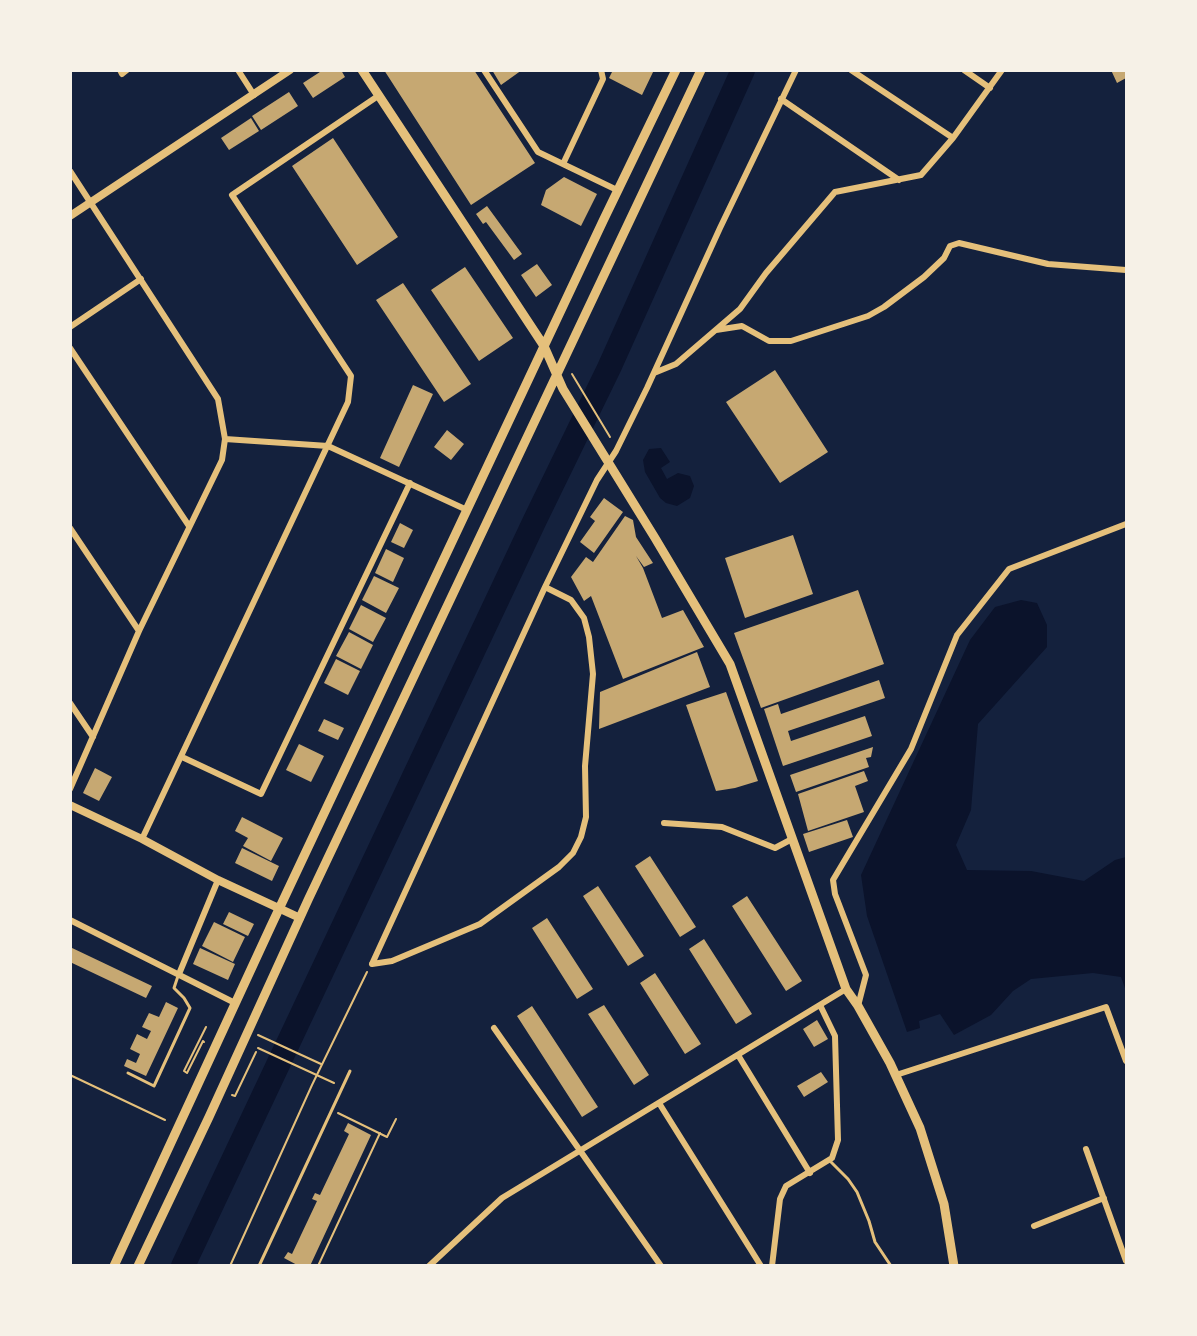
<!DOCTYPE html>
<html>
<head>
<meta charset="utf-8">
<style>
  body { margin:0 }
  #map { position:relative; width:1197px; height:1336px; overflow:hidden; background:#14213d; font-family:"Alegreya Sans",sans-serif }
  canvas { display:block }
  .frame { position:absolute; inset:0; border:72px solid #f6f1e7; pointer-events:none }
</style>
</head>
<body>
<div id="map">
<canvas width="1197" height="1336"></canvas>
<div class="frame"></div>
</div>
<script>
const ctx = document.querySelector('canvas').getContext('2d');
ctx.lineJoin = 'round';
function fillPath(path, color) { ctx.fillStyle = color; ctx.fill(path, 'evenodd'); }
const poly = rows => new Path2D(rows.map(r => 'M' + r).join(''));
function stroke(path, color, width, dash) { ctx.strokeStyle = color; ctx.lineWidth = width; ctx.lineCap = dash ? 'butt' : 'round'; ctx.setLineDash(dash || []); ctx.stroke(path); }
const water = poly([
  [661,448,670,462,661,468,667,479,678,473,690,476,694,486,690,498,677,506,666,503,660,498,645,472,643,460,649,449],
  [1021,600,1037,603,1047,625,1047,647,978,724,971,810,956,845,967,870,1031,871,1084,881,1115,860,1126,857,1126,991,1121,977,1093,973,1031,979,1013,991,991,1015,954,1035,940,1014,919,1021,920,1028,907,1032,867,916,861,875,970,640,995,607]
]);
const river = poly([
  [183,1266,535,520,609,368,743,70]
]);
const building = poly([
  [323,70,341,70,345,77,313,98,303,83],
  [384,70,474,70,535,163,471,205],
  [492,70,522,70,501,85],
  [613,70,654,70,642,95,609,78],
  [1111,70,1126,70,1126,78,1117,83],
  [289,92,298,106,261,130,252,116],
  [251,118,259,131,229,150,221,138],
  [333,138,398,237,357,265,292,166],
  [564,177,597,194,581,226,541,205,546,190],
  [487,206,522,254,514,260,486,222,483,224,476,214],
  [537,264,552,285,536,297,521,275],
  [465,267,513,338,479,361,431,290],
  [403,283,471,384,444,402,376,300],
  [775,370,828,452,780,483,726,402],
  [413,385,433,394,399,467,380,458],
  [447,430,464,444,451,460,434,447],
  [604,498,623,512,594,553,580,542,595,521,590,517],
  [625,516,633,520,636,537,653,563,644,567,636,556,643,568,662,618,683,610,704,647,623,679,591,596,584,601,571,577,586,557,593,562],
  [400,523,413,530,404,548,391,542],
  [793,535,813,594,745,618,725,558],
  [386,549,404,558,393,582,375,573],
  [374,576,399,588,386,613,362,600],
  [858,590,884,664,761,708,734,633],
  [361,605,386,618,373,642,349,629],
  [349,632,373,645,361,669,336,656],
  [697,652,710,687,599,729,600,692],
  [336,659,360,671,348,695,324,683],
  [879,680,885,698,788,731,791,741,865,716,872,736,783,766,764,709,778,704,781,714],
  [726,692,758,781,735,788,716,791,686,705],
  [324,719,344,728,338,740,318,731],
  [299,744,324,756,311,782,286,770],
  [873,747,871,757,866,758,869,767,796,792,790,775],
  [95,768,112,777,99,801,83,793],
  [864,771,868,781,855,786,864,812,808,831,798,794],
  [242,817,283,838,271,861,243,846,248,838,235,831],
  [847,820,853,837,809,852,803,834],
  [242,848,279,866,272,881,235,863],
  [650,856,696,927,680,937,635,866],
  [598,886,644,956,628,966,583,896],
  [747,896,802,981,786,991,732,906],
  [229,912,254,924,248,936,223,924],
  [547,918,593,989,577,999,532,928],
  [214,922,245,937,233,962,202,946],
  [704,939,752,1014,736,1024,689,949],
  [70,947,152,986,146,998,70,962],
  [200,948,235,964,228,980,193,964],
  [655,973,701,1044,685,1054,640,983],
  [166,1002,178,1008,146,1076,124,1066,127,1059,136,1063,140,1054,130,1049,137,1034,147,1039,151,1031,142,1027,149,1013,159,1017],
  [604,1005,649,1075,634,1085,588,1014],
  [532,1006,598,1107,582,1117,517,1016],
  [817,1020,828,1039,814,1047,803,1029],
  [821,1072,828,1082,804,1097,797,1086],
  [348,1123,371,1135,310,1266,299,1266,284,1258,288,1252,292,1254,317,1201,312,1199,315,1193,320,1195,349,1134,344,1131]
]);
const path = poly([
  [572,374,610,437],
  [258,1035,321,1064],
  [204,1042,203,1041,187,1073,184,1071,206,1027],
  [258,1048,334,1083],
  [70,1075,165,1120],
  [232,1095,235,1096,256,1052],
  [338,1113,387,1137,396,1119],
  [230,1266,312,1085,367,972],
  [318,1266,380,1133]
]);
const service = poly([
  [128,1073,154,1086,190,1008,184,998,174,988,178,976],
  [829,1160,848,1179,857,1192,869,1221,875,1242,891,1266],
  [259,1266,350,1071]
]);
const minor = poly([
  [120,70,122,74,127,70],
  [238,70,254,95],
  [484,70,538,152,617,190],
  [851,70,953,138],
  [964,70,990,88],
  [781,99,899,180],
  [563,164,603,79,601,70],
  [70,171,218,399,225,439,222,460,139,631,70,789],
  [70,327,141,279],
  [716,330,742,326,769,341,791,341,868,316,884,307,924,277,944,258,950,246,959,243,1048,264,1126,270],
  [70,348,189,526],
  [654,373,676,364,740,309,766,273,835,192,921,175,953,138,1002,70],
  [225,439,328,446,467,510],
  [70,528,139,631],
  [70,703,93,737],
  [182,757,261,794,410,483],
  [664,823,722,827,775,848,792,839],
  [142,839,348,402,351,376,232,195,378,96],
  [70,920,235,1003],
  [372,964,545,587,597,480,616,451,647,388,720,228,796,70],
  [372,964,392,961,480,924,559,867,573,853,581,837,586,817,585,766,593,674,589,637,584,618,571,600,545,587],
  [179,974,218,880],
  [858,1006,866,975,835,894,833,880,911,749,957,635,1009,569,1126,524],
  [494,1028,661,1266],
  [738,1055,810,1173],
  [896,1075,1106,1007,1126,1061],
  [659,1103,761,1266],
  [1086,1149,1126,1261],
  [1034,1226,1104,1198],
  [429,1266,502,1198,846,989],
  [772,1266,780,1199,786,1186,832,1158,838,1140,835,1036,820,1005]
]);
const tertiary = poly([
  [70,216,290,70],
  [70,805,142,839,218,880,300,918]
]);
const primary = poly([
  [362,70,544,346,563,389,655,538,730,664,846,989,858,1006,890,1063,920,1128,944,1204,954,1266],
  [114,1266,271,926,603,221,676,70],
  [138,1266,209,1117,308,900,701,70]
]);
fillPath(water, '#0b132b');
stroke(river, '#0b132b', 24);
fillPath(building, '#c6a872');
stroke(path, '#e5c07b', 2);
stroke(service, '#e5c07b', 3);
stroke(minor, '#e5c07b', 6);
stroke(tertiary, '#e5c07b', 8);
stroke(primary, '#e5c07b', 9);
</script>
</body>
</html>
